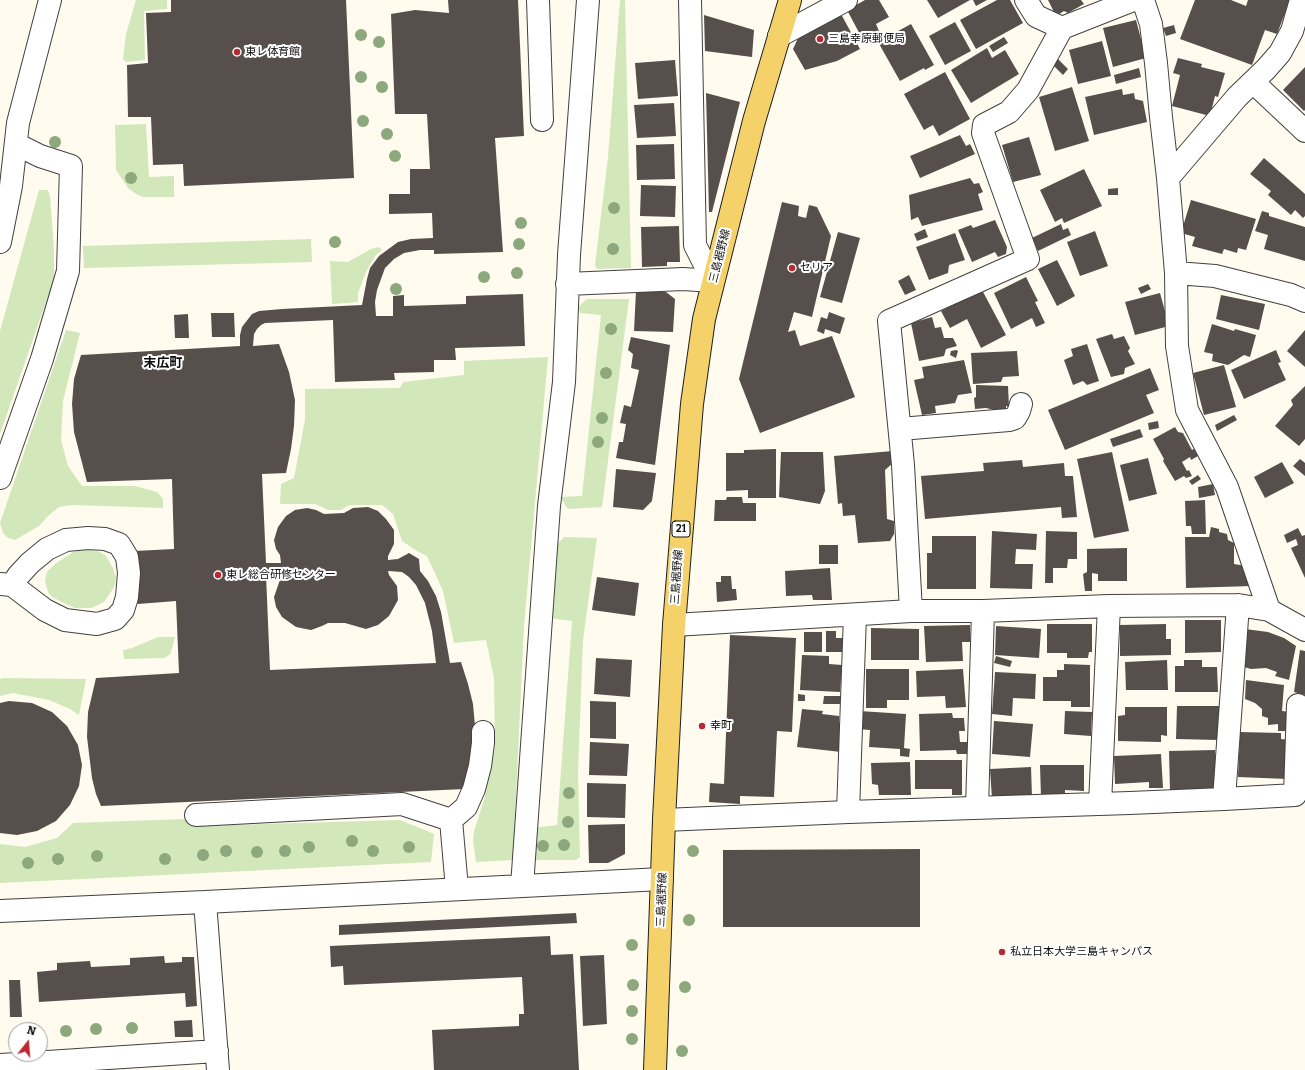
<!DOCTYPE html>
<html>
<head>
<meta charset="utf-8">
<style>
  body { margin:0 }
  #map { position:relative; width:1305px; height:1070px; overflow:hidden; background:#fffbef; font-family:Bitter,serif }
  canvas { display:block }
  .north { position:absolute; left:8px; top:1022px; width:40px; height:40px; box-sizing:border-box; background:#fff; border:1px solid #9f9f9f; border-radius:50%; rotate:17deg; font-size:11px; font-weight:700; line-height:16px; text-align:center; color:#0e0e0e }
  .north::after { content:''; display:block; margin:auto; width:14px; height:18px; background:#ba2932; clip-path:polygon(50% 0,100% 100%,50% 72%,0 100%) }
</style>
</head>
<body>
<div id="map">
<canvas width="1305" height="1070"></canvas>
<div class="north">N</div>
</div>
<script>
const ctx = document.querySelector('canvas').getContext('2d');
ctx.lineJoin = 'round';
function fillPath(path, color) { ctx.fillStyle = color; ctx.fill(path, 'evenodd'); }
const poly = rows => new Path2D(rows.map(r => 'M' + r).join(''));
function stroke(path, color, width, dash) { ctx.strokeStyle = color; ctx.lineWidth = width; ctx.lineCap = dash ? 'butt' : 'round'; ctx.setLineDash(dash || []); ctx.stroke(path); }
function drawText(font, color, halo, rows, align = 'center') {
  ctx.font = font + ' Bitter,"Noto Sans JP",serif'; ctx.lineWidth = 4; ctx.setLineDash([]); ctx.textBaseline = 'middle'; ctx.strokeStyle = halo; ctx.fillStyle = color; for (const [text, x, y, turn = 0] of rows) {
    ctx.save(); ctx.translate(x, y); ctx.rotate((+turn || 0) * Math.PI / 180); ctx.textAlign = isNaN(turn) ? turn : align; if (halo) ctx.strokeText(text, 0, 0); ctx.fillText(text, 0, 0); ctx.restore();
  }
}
const green = poly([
  [136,0,167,0,167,9,144,11,145,60,126,62,123,59,126,34],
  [620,0,625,0,631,268,597,269,595,265,608,157],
  [146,124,149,177,174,176,174,197,143,197,136,194,128,188,116,170,115,125],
  [39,190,48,190,50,196,54,250,54,279,0,434,0,331],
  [311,239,312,262,84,268,83,246],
  [379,247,382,250,376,255,367,270,358,293,358,302,332,304,330,261,348,262,371,249],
  [587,299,629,299,602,507,568,509,560,497,582,496,601,315,580,313,578,307],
  [66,330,80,333,63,401,61,440,68,466,82,486,135,486,157,492,163,499,163,508,72,505,59,507,48,516,39,526,15,540,8,538,3,533,0,523],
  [548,357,524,626,513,860,476,862,473,840,474,831,484,800,495,747,494,678,486,640,454,643,443,591,427,556,417,551,402,541,393,514,382,505,349,505,341,510,328,510,315,504,280,504,281,484,294,478,305,420,305,389,400,388,403,382,464,375,464,361],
  [564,537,597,538,583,640,578,772,580,857,576,860,533,860,533,828,557,825,572,621,550,618,554,548],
  [84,550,92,550,100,552,106,556,113,568,116,577,115,585,111,592,104,602,91,608,75,608,68,605,52,597,48,592,45,581,47,572,55,564,73,552],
  [158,637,175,637,173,645,170,654,165,658,124,659,123,650,132,648],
  [4,678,86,679,79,715,70,709,49,700,13,693,0,696,0,679],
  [186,819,193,826,400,820,434,834,431,862,0,883,0,844,25,847,57,838,73,823]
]);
const building = poly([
  [171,0,346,0,354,178,184,186,183,164,153,165,151,117,128,117,127,65,148,63,146,13,171,12],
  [448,0,518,0,524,136,495,138,503,252,434,254,434,250,420,250,404,253,394,259,385,268,377,290,375,302,376,316,393,316,393,296,404,295,404,306,466,304,466,296,523,294,525,346,455,348,456,360,434,360,434,372,394,373,395,380,335,382,333,320,265,323,261,325,257,329,254,334,253,346,279,344,289,372,295,400,294,426,291,449,286,473,262,474,266,563,281,563,280,555,276,549,274,540,278,527,286,516,295,510,307,508,316,510,324,514,344,513,353,508,368,507,378,511,386,519,394,530,394,544,388,556,388,560,398,559,409,553,419,559,420,571,428,581,436,596,441,612,450,663,461,662,468,684,473,704,475,726,475,750,464,789,101,806,96,794,92,778,87,737,88,712,96,678,179,673,176,601,138,604,132,588,135,551,174,549,172,479,87,482,74,432,72,404,74,379,81,355,240,346,240,335,242,327,252,314,259,311,282,309,362,305,367,279,370,268,379,256,398,242,411,239,433,238,432,213,389,214,389,194,410,194,410,169,430,169,427,114,395,114,391,14,415,10,449,13],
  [388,571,402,572,409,577,416,585,425,603,432,631,436,663,270,670,266,575,282,574,274,597,276,607,282,617,296,627,311,630,322,626,328,623,345,623,366,629,378,625,389,616,398,600,397,586,389,575],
  [865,0,879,0,889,17,876,24,879,31,863,40,847,10],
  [927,0,970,0,938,18],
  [973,0,987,0,976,6],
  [997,0,1010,0,1023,23,976,49,960,20],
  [1048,0,1081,0,1084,4,1068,13,1064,11,1056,16],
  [1195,0,1231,0,1246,6,1248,0,1290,0,1277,34,1265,30,1252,65,1180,39],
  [841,14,860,49,837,61,805,70,793,49,799,36],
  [704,15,754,30,752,57,705,51],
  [1136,20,1146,58,1113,67,1103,28],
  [955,22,971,51,945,65,929,36],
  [911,24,934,65,925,70,924,68,900,81,878,42],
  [1174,25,1176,33,1166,36,1163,28],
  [1004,37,1008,43,993,52,989,46],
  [1102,41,1111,76,1078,84,1069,50],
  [987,48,992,58,1005,50,1019,74,971,103,951,70],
  [1178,58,1202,64,1201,67,1225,73,1218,97,1215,96,1210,116,1172,106,1180,75,1173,73],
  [1058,59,1068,69,1063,75,1052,64],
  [675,60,678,96,638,99,635,63],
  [1305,67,1305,110,1304,111,1283,90],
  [1139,68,1141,77,1116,84,1114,75],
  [945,72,970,119,939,136,933,125,924,130,904,94],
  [1072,87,1089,141,1055,151,1039,97],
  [1122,89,1123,95,1134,93,1135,99,1143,101,1147,122,1094,135,1085,97],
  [706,93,740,102,712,212,709,212],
  [674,103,676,136,637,138,634,105],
  [960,135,966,146,970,144,975,154,920,178,910,156],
  [1029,137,1041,175,1013,182,1002,145],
  [674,144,675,179,637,180,636,145],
  [1264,158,1305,194,1305,216,1303,218,1295,210,1291,215,1268,195,1271,191,1250,174],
  [1084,169,1102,206,1064,223,1062,218,1055,222,1040,190],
  [970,178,974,184,979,183,983,192,978,194,983,210,922,226,918,217,911,220,909,195],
  [641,185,676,186,675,217,640,216],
  [1118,188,1118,195,1108,195,1108,189],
  [1191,200,1256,219,1246,250,1238,248,1237,253,1224,249,1222,254,1192,246,1195,237,1181,233],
  [782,202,799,206,798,216,806,218,809,205,817,207,831,236,812,317,794,312,788,332,795,330,800,346,832,336,855,397,760,433,739,379],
  [1262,211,1269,213,1269,216,1305,227,1305,261,1264,249,1268,235,1255,231],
  [995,220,1007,247,1006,254,998,257,995,252,972,262,958,230,971,225,973,228],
  [1061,224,1063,230,1068,228,1071,235,1038,251,1032,238],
  [679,226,680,262,667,262,667,266,642,267,641,227],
  [925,229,928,237,917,241,914,234],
  [1095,231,1108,266,1080,276,1067,242],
  [838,232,860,238,842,303,820,297],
  [955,233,965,260,949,265,948,273,929,280,916,247],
  [1057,260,1075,296,1057,306,1038,269],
  [909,275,916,290,905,295,898,281],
  [1026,277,1038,301,1035,302,1045,323,1036,327,1032,318,1011,329,994,293],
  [1148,284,1151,289,1141,294,1138,288],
  [982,290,1006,335,981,348,967,319,950,328,941,311],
  [636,291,666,292,675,299,673,332,634,331],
  [1160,293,1169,326,1135,335,1125,302],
  [1221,295,1265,304,1259,330,1216,319],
  [829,312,845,318,840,334,825,329,824,334,817,331,821,317,827,319],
  [211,313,234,313,235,337,212,337],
  [188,314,189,338,175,338,174,315],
  [932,317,935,328,941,327,944,338,953,338,957,346,946,349,944,356,919,361,911,323],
  [1212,324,1234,331,1235,329,1256,335,1250,357,1244,355,1228,365,1212,361,1213,354,1204,352],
  [1305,330,1305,367,1287,351],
  [1112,334,1114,339,1124,336,1130,348,1128,351,1135,364,1125,368,1124,374,1111,377,1096,339],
  [631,337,670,345,655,465,616,458,619,442,623,442,626,424,620,423,624,405,631,407,639,370,631,368,633,354,628,350],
  [1087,344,1099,381,1087,385,1083,381,1073,385,1064,360,1073,356,1071,349],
  [956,350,958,351,956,358,950,355,951,351],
  [1276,350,1281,362,1278,363,1286,380,1244,399,1231,370],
  [1017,351,1019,376,1003,377,1001,382,973,384,971,353],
  [964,360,972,393,958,395,955,403,935,406,936,413,922,415,914,380,924,378,922,367],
  [1224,365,1236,407,1204,415,1193,373],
  [1150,368,1159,390,1146,395,1154,413,1065,450,1048,410],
  [976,385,1008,386,1009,407,1006,406,1006,409,994,410,986,408,975,409,974,398,976,397],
  [1305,386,1305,439,1299,446,1275,426,1293,405,1291,400],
  [1234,415,1237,420,1217,431,1215,425],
  [1158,421,1159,428,1149,430,1148,423],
  [1175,427,1178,432,1183,433,1192,450,1195,448,1198,456,1191,460,1190,457,1182,462,1187,471,1189,470,1192,476,1186,478,1184,476,1175,481,1163,461,1164,459,1153,439],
  [1140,429,1143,437,1113,447,1110,439],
  [776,449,776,498,748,498,748,490,726,491,726,453,744,453,744,450],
  [893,451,893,463,885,470,887,519,894,521,894,534,890,541,858,543,855,515,843,516,842,503,838,504,834,456],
  [781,452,823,452,825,491,820,504,779,497],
  [1112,452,1129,531,1094,538,1077,459],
  [1148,458,1157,494,1129,501,1120,465],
  [1300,459,1305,463,1305,476,1293,466],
  [1022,460,1023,467,1064,463,1065,476,1073,476,1077,517,1062,518,1061,507,925,519,921,476,984,471,983,463],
  [1282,462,1294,483,1265,498,1254,477],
  [616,469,656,473,652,501,643,510,613,507],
  [1198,475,1201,479,1192,485,1189,481],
  [1213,484,1215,495,1199,498,1198,487],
  [727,497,742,497,743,503,756,503,756,521,714,521,715,500,726,500],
  [1205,500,1206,534,1192,534,1191,526,1186,526,1185,501],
  [1211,527,1219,529,1219,532,1227,534,1228,540,1234,543,1234,564,1246,566,1252,586,1186,588,1185,537,1209,537],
  [1298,528,1302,536,1305,535,1305,578,1291,548,1298,545,1296,539,1287,543,1284,535],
  [992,531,1037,534,1036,550,1016,549,1015,564,1033,564,1032,589,990,588],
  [1046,531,1077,532,1077,559,1068,559,1067,568,1053,568,1053,583,1045,583],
  [932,536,976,536,976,589,927,589,927,553,932,553],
  [819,545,838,545,838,564,819,564],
  [1127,548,1127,581,1098,581,1098,574,1092,573,1092,591,1085,591,1083,574,1087,572,1087,549],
  [830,568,832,600,813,600,812,595,786,596,785,571],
  [721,576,731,576,732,589,736,589,737,600,717,602,716,582,721,582],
  [597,577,639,583,635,616,592,610],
  [1185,620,1221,620,1221,652,1185,653],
  [1047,624,1092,624,1092,652,1089,652,1088,658,1067,658,1067,653,1047,653],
  [1166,624,1166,639,1171,639,1171,655,1120,656,1120,625],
  [970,625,970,642,962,642,963,661,926,662,924,626],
  [996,626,1041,629,1039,658,995,655],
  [871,628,919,629,919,660,871,660],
  [1245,629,1268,632,1284,638,1296,646,1289,680,1275,676,1277,672,1266,668,1251,669,1244,667,1246,661,1242,655],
  [826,631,836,631,836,638,844,638,844,652,826,652],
  [804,632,822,632,822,652,804,652],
  [730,635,796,638,792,732,777,731,774,797,740,796,740,804,709,802,710,783,724,784],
  [1300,650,1305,651,1305,695,1294,692],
  [802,655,829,656,829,664,842,665,840,692,800,690],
  [996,656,1012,661,1010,667,994,663],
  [596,658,632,660,630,697,594,694],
  [1167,660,1168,690,1126,690,1125,662],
  [1184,660,1202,660,1202,667,1217,667,1218,692,1175,692,1175,666,1184,666],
  [1064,664,1090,665,1090,707,1071,707,1071,701,1043,701,1043,677,1057,677,1057,670,1064,670],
  [866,669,909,669,909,700,887,700,887,708,866,708],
  [963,669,966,707,946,708,945,696,917,697,916,671],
  [995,672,1036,674,1035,699,1013,698,1012,716,992,714],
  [1246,680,1284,685,1282,711,1290,712,1290,731,1278,731,1278,724,1268,725,1268,718,1262,716,1262,709,1255,703,1245,699],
  [798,694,805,695,805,701,798,701],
  [824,696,841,696,841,704,823,704],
  [9,701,32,703,52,712,67,726,78,745,82,765,79,786,70,805,56,821,37,831,17,835,0,833,0,703],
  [590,701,616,702,616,739,590,738],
  [1177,706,1219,706,1219,740,1176,739],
  [1125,707,1167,707,1167,736,1161,735,1161,742,1118,741,1118,716,1125,715],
  [802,709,823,711,822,714,839,716,839,723,843,724,841,752,797,747],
  [859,711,906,714,904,748,910,749,909,757,900,756,900,749,869,747,870,730,858,729],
  [1065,711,1092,712,1091,736,1064,734],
  [952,713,953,718,964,718,965,731,959,731,960,742,967,742,968,754,957,754,956,750,920,751,919,714],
  [994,721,1033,724,1030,757,992,754],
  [1240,732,1281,733,1281,739,1290,740,1288,779,1238,777],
  [590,742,629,744,627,776,589,775],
  [1215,750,1216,790,1170,791,1169,751],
  [1161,754,1163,788,1149,788,1149,782,1115,784,1114,756],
  [915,760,962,760,962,795,952,795,952,789,915,789],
  [910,762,911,795,879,795,878,785,872,784,871,763],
  [1040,765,1084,765,1084,791,1065,790,1065,797,1041,797],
  [1031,767,1032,797,992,799,990,769],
  [587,783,626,784,625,818,587,817],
  [625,824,625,854,608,863,589,863,588,825],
  [920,849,920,927,723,927,723,850],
  [576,913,577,923,339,935,339,925],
  [550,936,551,955,573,954,579,1070,434,1070,432,1030,519,1026,519,1014,524,1014,522,977,344,985,343,966,331,967,330,946],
  [604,955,607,1024,583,1026,580,956],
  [164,956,165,963,182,962,182,957,194,957,197,1006,186,1007,185,993,39,1002,37,972,57,970,57,963,90,961,91,967,130,965,130,958],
  [9,980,20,980,22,1017,10,1017],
  [192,1020,193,1037,175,1037,174,1021]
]);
const minor = poly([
  [538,0,542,120],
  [690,0,695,245,713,281],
  [1026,0,1036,16,1062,28],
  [1143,0,1151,24,1156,63,1161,117,1168,178,1176,273,1177,346,1187,410,1227,487,1269,610],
  [779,36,846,0],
  [1253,82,1305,131],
  [1168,178,1237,97,1266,69,1280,53,1292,31,1301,0],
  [0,242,11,186,18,123,50,0],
  [1176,273,1215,276,1291,295,1305,301],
  [567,284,683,279,713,281],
  [900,429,1009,420,1015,418,1019,411,1021,404],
  [0,478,42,359,68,271,71,166,40,156,16,144],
  [0,584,12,585,45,610,65,620,97,624,115,619,123,610,127,597,129,573,127,557,119,544,105,539,88,538,66,540,47,549,30,563,18,576,12,585],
  [911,611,903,465,889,321,1028,259,983,133,984,125,1009,112,1028,90,1062,28,1133,0],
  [674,625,911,611,983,611,1109,606,1238,605,1269,610,1305,630],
  [1224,799,1295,795,1298,705],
  [1100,804,1109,606],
  [977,808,983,611],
  [848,812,855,615],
  [196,815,402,804,451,820,457,889],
  [451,820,466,807,474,789,480,766,483,743,483,732],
  [664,820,848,812,1130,803,1224,799,1238,605],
  [522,886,549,506,564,382,569,255,588,0],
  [205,902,218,1070],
  [0,911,205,902,662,879],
  [0,1065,217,1051]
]);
const major = poly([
  [655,1070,664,820,674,625,692,404,704,319,754,121,790,0]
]);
const trees = [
  [361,35],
  [379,42],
  [361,77],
  [382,87],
  [363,121],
  [387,134],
  [55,142],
  [395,156],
  [131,178],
  [614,208],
  [521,223],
  [335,242],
  [519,244],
  [613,249],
  [517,273],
  [484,277],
  [396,289],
  [611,329],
  [606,373],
  [602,418],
  [598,442],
  [569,793],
  [568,822],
  [352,841],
  [564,845],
  [543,846],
  [309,847],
  [409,847],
  [226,851],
  [285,851],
  [373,851],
  [693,851],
  [257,852],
  [203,855],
  [97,856],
  [58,859],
  [165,859],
  [28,863],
  [689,920],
  [632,945],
  [633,985],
  [685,987],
  [632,1011],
  [132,1028],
  [96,1029],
  [66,1031],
  [632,1039],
  [682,1051]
];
const markers = [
  [820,39,4,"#ba2932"],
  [237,52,4,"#ba2932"],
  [792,268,4,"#ba2932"],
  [218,575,4,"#ba2932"],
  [702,726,4,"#ba2932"],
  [1002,952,4,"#ba2932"]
];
const shields = [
  [681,529,18]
];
const shieldNames = [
  ["21",681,529]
];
const poiNames = [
  ["三島幸原郵便局",828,39],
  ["東レ体育館",245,52],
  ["セリア",800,268],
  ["東レ総合研修センター",226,575],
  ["幸町",710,726],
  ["私立日本大学三島キャンパス",1010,952]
];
const streetNames = [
  ["三島裾野線",720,256,-76],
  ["三島裾野線",677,577,-86],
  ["三島裾野線",662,900,-88]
];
const quarterNames = [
  ["末広町",163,363]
];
fillPath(green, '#d2e8ba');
fillPath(building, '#564f4b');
stroke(minor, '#414141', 24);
stroke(major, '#1f1f1f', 24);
stroke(minor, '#fff', 22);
stroke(major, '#f5d169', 22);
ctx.fillStyle = '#8da87d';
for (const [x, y] of trees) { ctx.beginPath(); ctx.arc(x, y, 6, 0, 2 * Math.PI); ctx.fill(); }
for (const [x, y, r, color] of markers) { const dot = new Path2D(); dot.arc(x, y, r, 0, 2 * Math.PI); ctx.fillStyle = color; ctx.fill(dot); stroke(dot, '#fff', 1.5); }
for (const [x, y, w] of shields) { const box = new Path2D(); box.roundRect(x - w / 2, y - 8, w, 16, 3); ctx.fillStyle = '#fff'; ctx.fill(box); stroke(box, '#0e0e0e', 1); }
drawText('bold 10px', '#0e0e0e', null, shieldNames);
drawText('11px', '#0e0e0e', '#fff', poiNames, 'left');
drawText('11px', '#0e0e0e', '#fff', streetNames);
drawText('bold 13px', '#0e0e0e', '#fff', quarterNames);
</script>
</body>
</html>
